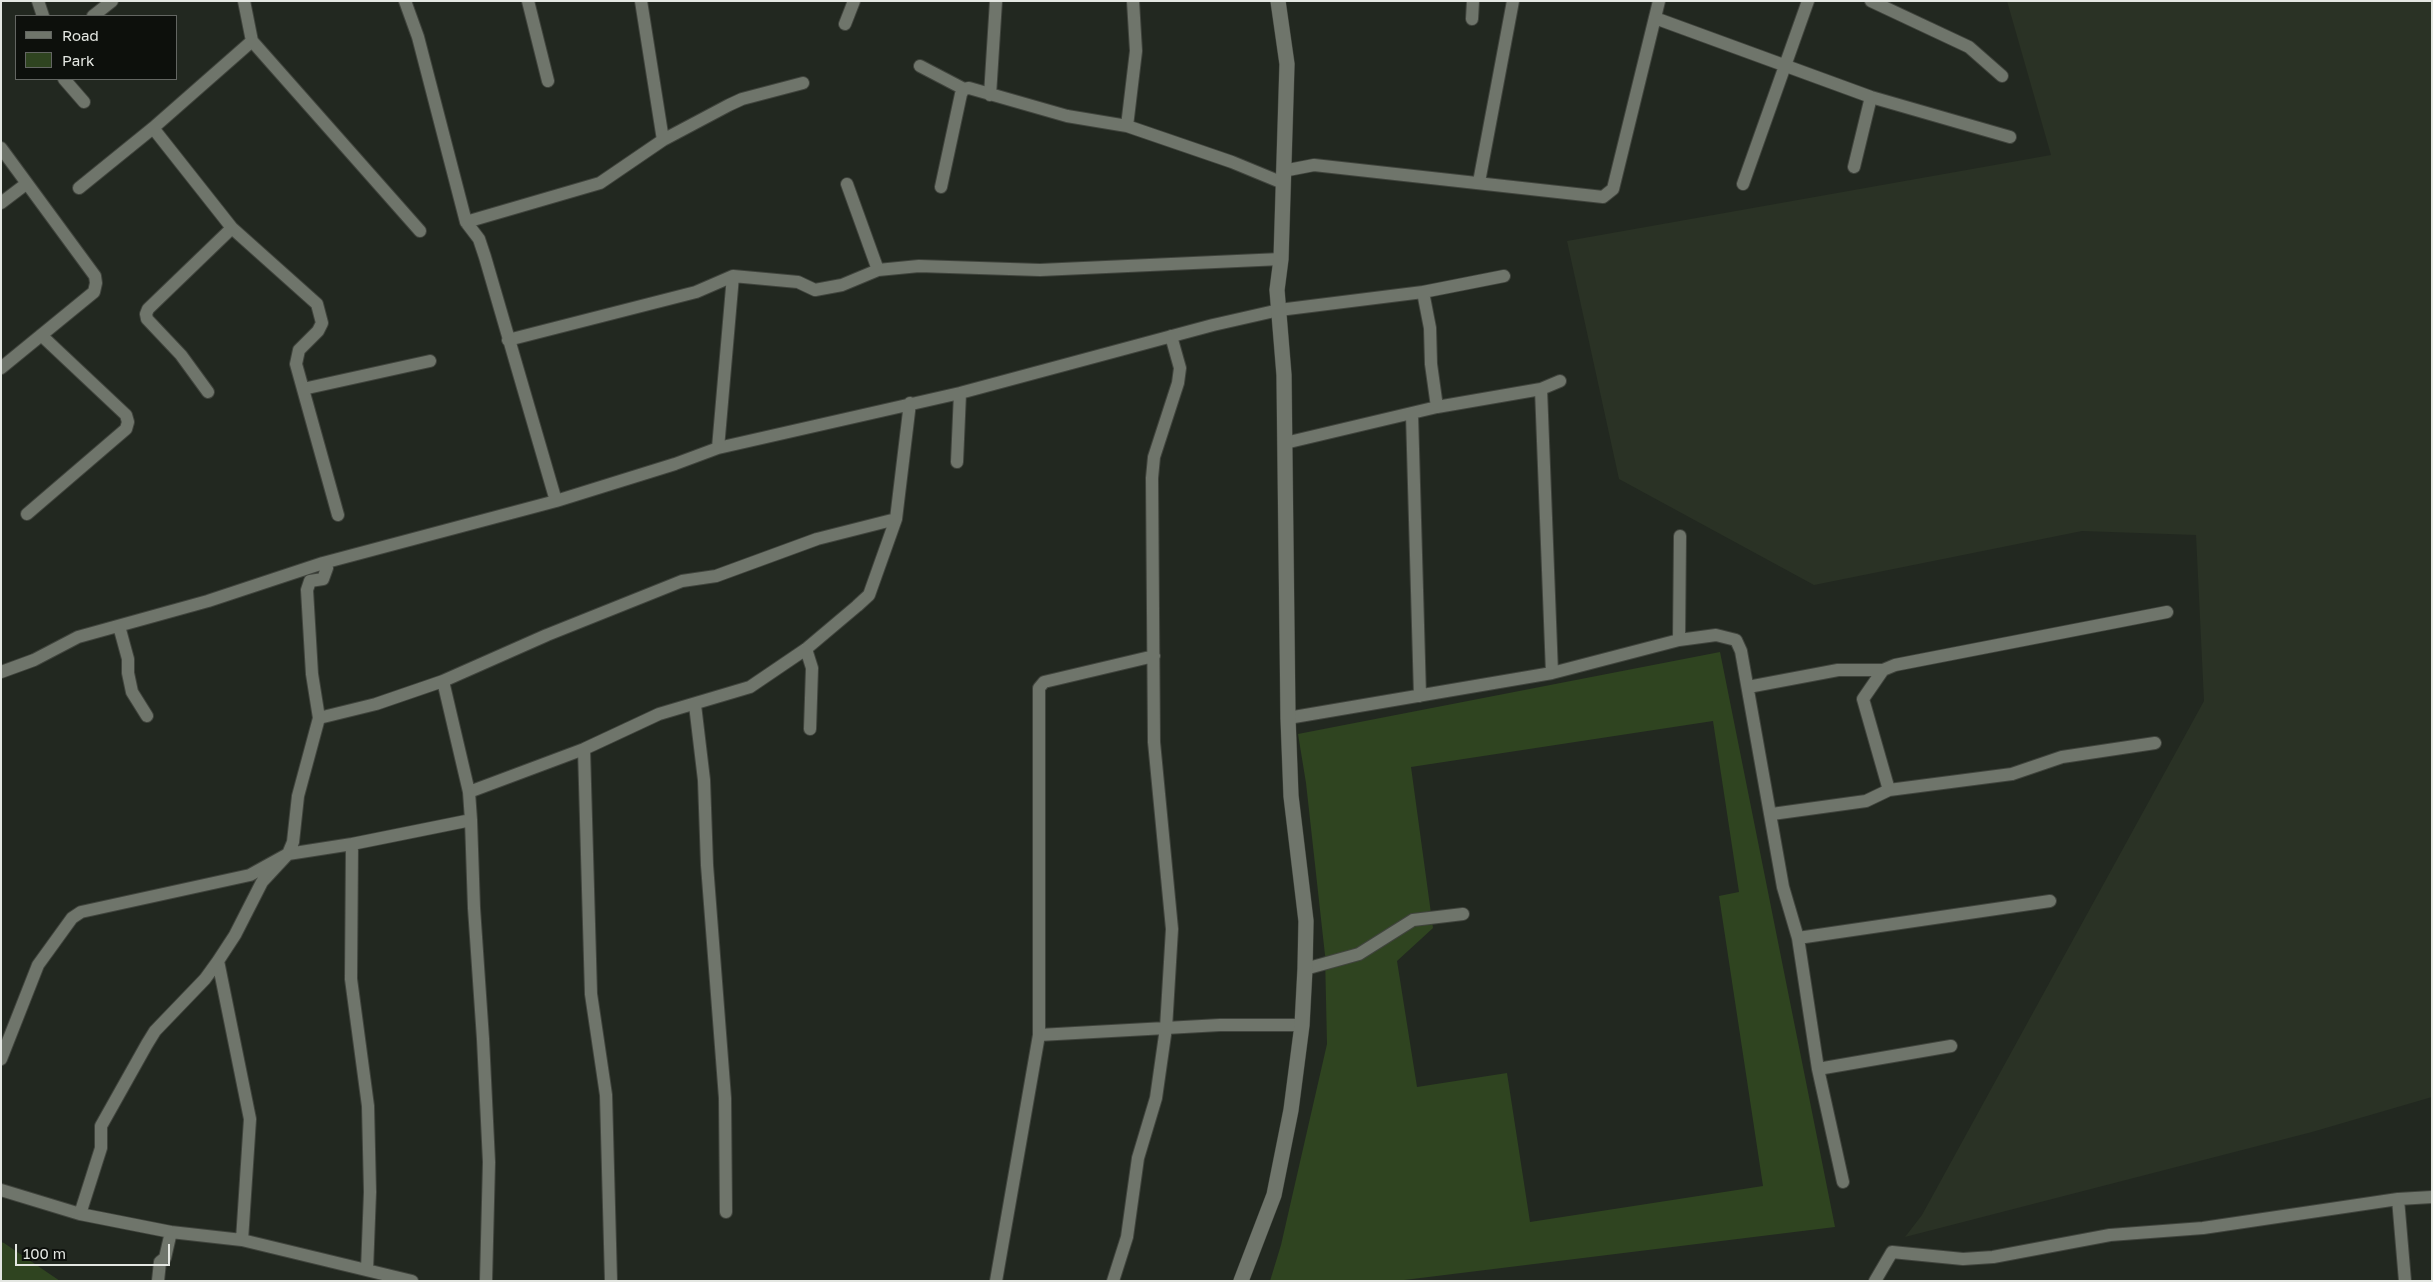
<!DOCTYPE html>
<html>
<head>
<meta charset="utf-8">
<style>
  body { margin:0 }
  #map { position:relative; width:2433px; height:1282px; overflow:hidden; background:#222820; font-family:"Golos Text",sans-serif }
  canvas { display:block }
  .frame { position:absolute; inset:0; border:2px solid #e4e7e2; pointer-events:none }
  .legend { position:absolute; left:15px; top:15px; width:162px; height:65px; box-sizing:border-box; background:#0d100c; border:1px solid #636662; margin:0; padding:6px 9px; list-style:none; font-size:15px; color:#e4e7e2 }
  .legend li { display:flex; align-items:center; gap:10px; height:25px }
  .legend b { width:25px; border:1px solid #636662 }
  .scale { position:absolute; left:15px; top:1244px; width:155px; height:22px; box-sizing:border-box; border:2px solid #e4e7e2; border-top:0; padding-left:6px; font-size:15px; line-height:18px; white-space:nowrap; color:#e4e7e2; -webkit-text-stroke:4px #0d100c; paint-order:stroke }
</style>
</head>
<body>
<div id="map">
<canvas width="2433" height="1282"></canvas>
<div class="frame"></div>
<ul class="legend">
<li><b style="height:6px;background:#6f756b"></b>Road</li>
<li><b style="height:14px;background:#2f4420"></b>Park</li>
</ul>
<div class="scale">100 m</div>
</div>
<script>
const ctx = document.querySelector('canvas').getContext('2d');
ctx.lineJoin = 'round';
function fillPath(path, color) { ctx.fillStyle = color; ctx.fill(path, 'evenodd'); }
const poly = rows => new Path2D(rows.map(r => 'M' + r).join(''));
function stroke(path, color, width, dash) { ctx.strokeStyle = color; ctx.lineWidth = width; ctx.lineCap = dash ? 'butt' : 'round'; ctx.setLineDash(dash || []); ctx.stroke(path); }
const built = poly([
  [2007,1,2432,1,2432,1097,2312,1132,1905,1237,1922,1215,2204,701,2196,535,2082,531,1814,585,1619,479,1567,241,2051,155]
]);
const green = poly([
  [1720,652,1835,1227,1396,1281,1270,1281,1281,1245,1327,1044,1325,955,1306,783,1298,734],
  [1713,721,1739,892,1719,896,1763,1186,1530,1222,1507,1073,1417,1087,1397,961,1433,928,1411,767],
  [1,1242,4,1243,60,1281,1,1281]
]);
const minor = poly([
  [38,1,43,16],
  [244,1,252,41,420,231],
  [405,1,418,37,466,222,479,239,485,257,556,501],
  [528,1,548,81],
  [641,1,663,140],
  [1871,1,1969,47,2002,76],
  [93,16,112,1],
  [1655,18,1871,97,2010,137],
  [1472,19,1473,1],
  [845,24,854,1],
  [920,66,964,89],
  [64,79,84,102],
  [990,95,996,1],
  [1127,126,1136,51,1133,1],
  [153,128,232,228,317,304,322,323,318,331,299,350,296,364,338,515],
  [1,148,95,276,96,283,94,292,1,368],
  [1854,167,1871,97],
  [1283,171,1314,165,1603,197,1613,189,1659,1],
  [1479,182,1513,1],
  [847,184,878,270],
  [1743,184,1808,1],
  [941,187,961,94,964,89,969,88,1067,116,1127,126,1232,162,1283,183],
  [79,188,153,128,252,41],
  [1,203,26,184],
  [466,222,600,183,663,140,729,105,742,99,803,83],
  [1423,292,1504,276],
  [508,340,696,292,733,276,798,282,815,290,842,285,878,270,919,266,1040,270,1281,259],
  [303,389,430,361],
  [1541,389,1552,673],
  [208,392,181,355,147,319,146,314,148,309,232,228],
  [1412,414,1420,696],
  [1285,443,1437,407,1541,389,1560,381],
  [718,448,733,276],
  [957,462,960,393],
  [27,514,126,429,128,422,126,415,41,335],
  [119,626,128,659,128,673,132,692,147,716],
  [1679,640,1680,536],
  [806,649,812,668,810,729],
  [1,672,34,660,78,637,208,601,323,563,556,501,675,464,718,448,960,393,1213,325,1279,310,1423,292,1430,328,1431,364,1437,407],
  [443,681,469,792,471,820,474,908,483,1039,489,1162,486,1281],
  [1748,687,1838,670,1883,670],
  [695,705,704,780,707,865,725,1098,726,1212],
  [319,718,376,704,443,681,547,635,682,581,716,576,817,539,896,519],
  [1288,718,1552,673,1679,640,1716,635,1736,640,1741,651,1783,887,1798,938,1818,1069,1843,1182],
  [584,749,591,994,606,1095,611,1281],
  [1889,790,1863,699,1883,670,1895,665,2167,612],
  [469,792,584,749,659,714,750,687,806,649,857,606,869,595,896,519,910,403],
  [1772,814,1866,801,1889,790,2012,774,2062,757,2155,743],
  [352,844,351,979,368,1106,370,1192,367,1270],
  [1798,938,2050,901],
  [218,961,250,1119,242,1240],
  [1305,969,1359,954,1413,920,1463,914],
  [1039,1035,1220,1025,1302,1025],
  [1,1059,38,965,72,918,81,912,250,875,288,854,352,844,471,820],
  [1818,1069,1951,1046],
  [1,1190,80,1214,171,1232,242,1240,412,1281],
  [2398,1199,2405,1281],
  [80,1214,101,1148,101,1126,147,1044,155,1031,205,979,218,961,235,935,262,882,288,854,293,842,298,796,319,718,312,674,307,590,310,581,323,579,327,568,323,563],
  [158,1281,160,1262,165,1258,171,1232],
  [996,1281,1039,1035,1039,688,1044,682,1154,656],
  [1113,1281,1127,1237,1138,1158,1156,1098,1166,1028,1172,929,1154,742,1152,478,1154,457,1178,383,1180,368,1171,336],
  [1875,1281,1892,1252,1963,1259,1993,1257,2110,1235,2203,1228,2398,1199,2432,1197]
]);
const tertiary = poly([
  [1241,1281,1274,1195,1291,1110,1302,1025,1305,969,1306,921,1291,796,1288,718,1284,375,1277,290,1281,259,1287,64,1278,1]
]);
fillPath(built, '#2a3225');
fillPath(green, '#2f4420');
stroke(minor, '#40443d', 14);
stroke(tertiary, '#40443d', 16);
stroke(minor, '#6f756b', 12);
stroke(tertiary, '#6f756b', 15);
</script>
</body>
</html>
